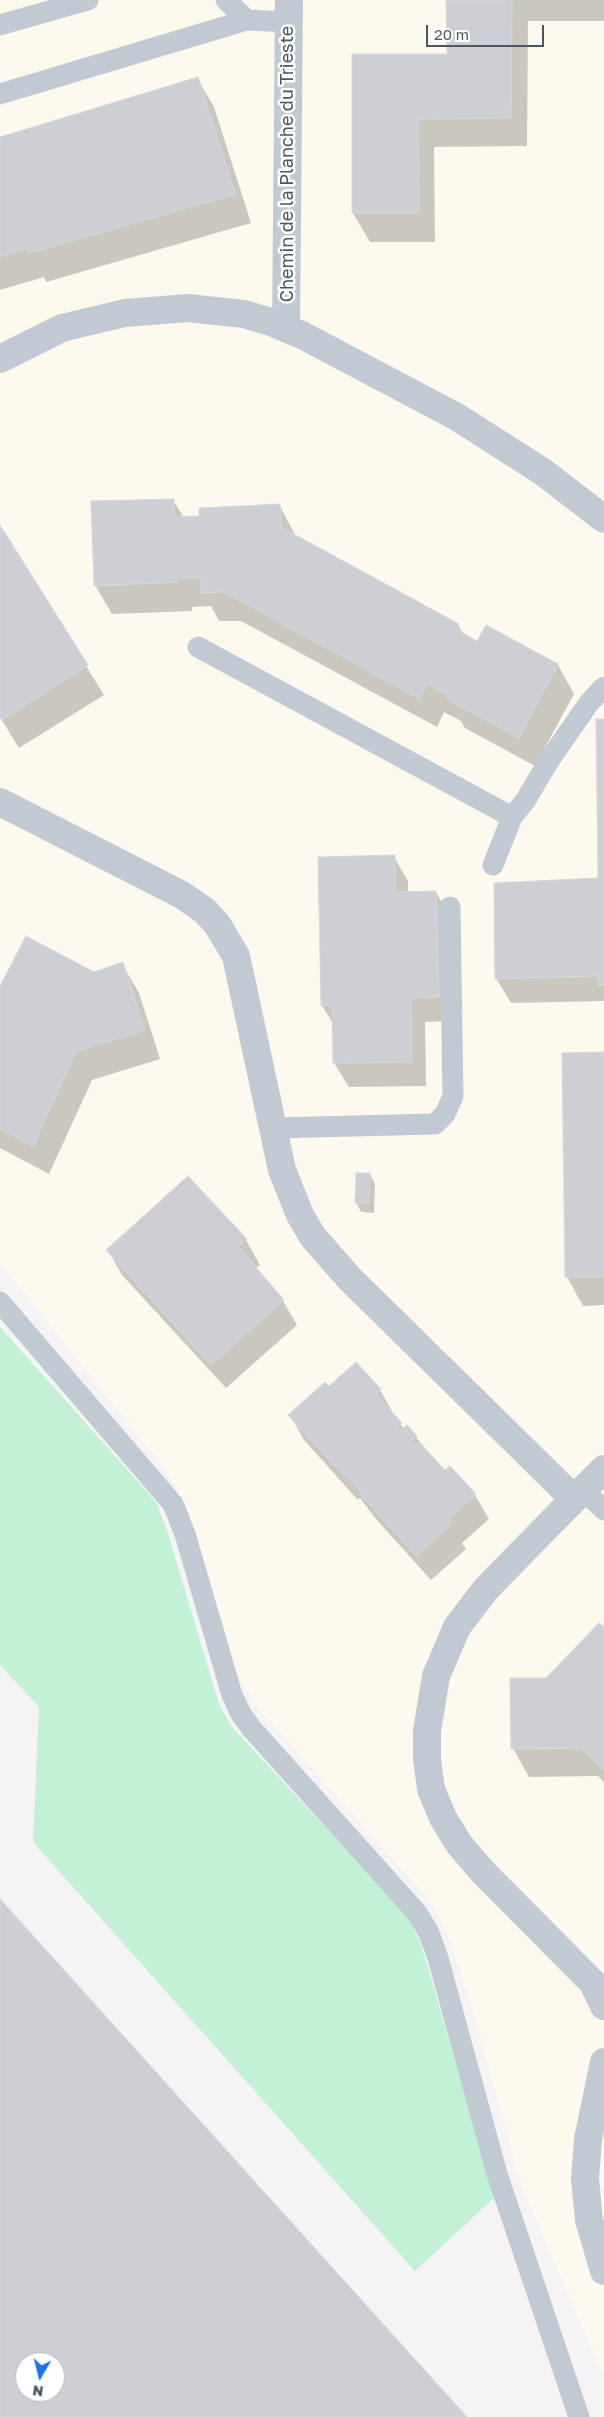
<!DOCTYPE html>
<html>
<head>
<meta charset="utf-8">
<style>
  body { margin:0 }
  #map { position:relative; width:604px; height:2417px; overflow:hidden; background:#f5f3f3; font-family:"Golos Text",sans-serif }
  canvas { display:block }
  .north { position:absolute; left:15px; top:2352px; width:50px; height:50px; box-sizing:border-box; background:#fff; border:1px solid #b7bbc0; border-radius:50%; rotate:188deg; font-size:14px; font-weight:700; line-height:20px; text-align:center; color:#4a5661 }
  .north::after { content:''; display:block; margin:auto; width:18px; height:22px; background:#1a73e8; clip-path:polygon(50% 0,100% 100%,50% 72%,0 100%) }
  .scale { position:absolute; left:426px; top:25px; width:118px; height:22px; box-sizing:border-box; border:2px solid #4a5661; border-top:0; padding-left:6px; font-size:15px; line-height:18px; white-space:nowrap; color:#4a5661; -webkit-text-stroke:4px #fff; paint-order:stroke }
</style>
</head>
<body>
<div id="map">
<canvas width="604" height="2417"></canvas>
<div class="north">N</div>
<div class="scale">20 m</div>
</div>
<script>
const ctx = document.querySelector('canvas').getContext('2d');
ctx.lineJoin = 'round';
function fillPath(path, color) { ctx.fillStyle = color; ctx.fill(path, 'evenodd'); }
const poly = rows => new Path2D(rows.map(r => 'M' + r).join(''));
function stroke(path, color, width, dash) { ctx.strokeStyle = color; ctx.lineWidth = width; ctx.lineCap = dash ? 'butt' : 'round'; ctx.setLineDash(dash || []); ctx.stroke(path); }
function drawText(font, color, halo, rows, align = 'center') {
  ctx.font = font + ' "Golos Text",sans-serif'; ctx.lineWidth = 5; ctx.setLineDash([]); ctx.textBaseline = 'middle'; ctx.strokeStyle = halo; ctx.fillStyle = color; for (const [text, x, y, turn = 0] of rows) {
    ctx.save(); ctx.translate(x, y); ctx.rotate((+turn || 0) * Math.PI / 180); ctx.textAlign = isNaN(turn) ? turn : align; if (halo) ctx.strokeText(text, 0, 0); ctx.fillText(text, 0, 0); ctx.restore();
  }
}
const commercial = poly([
  [0,0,604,0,604,2378,521,2185,471,2004,450,1940,432,1903,259,1709,237,1675,186,1506,165,1469,0,1263]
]);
const green = poly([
  [0,1327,156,1502,166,1527,219,1704,231,1726,407,1915,421,1944,495,2197,415,2271,33,1842,39,1707,0,1665]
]);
const shadow = poly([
  [448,0,604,0,604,21,528,21,527,146,434,147,435,242,370,242,353,213,448,56],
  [197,78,214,107,251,223,46,282,44,277,0,290,0,138],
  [173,500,184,518,280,506,296,537,458,625,464,635,478,643,486,627,558,665,574,694,535,766,465,728,461,721,444,712,437,727,241,621,219,621,211,606,192,607,192,611,112,614,95,585],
  [0,527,104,695,19,748,0,717],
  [604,720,604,1001,511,1003,496,978,599,879],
  [394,857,408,881,408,893,436,892,450,917,452,1021,425,1022,426,1086,349,1087,334,1063,334,1025,322,1006],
  [122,964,139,993,160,1059,92,1080,49,1174,0,1148,0,988,94,973],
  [604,1053,604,1305,583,1306,567,1277],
  [370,1174,375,1184,374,1213,361,1212,356,1202],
  [188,1178,246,1240,260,1265,255,1268,283,1301,297,1325,226,1388,122,1275,108,1250],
  [356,1364,380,1390,394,1415,404,1429,416,1437,445,1472,475,1495,489,1519,462,1543,466,1549,431,1580,376,1519,360,1498,358,1500,304,1440,290,1415,329,1388],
  [604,1629,604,1782,598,1776,529,1777,513,1748,546,1679]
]);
const building = poly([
  [446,0,512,0,511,118,418,119,419,213,352,213,352,54,447,54,446,0],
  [198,77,235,194,29,253,27,248,0,257,0,137,198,77],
  [174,499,174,517,199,516,199,508,280,504,281,527,459,624,456,629,477,641,486,625,558,664,519,738,447,699,449,695,427,684,420,699,224,592,201,593,201,578,176,578,177,582,94,586,91,501,174,499],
  [0,525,88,665,2,720,0,717,0,525],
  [596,719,604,719,604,985,598,985,598,976,495,979,494,883,598,878,596,719],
  [395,855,395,892,436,891,439,997,411,998,412,1062,333,1063,332,1006,321,1006,318,857,395,855],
  [26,936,94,972,123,962,145,1030,76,1051,33,1146,0,1129,0,986,26,936],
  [604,1052,604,1277,565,1277,562,1053,604,1052],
  [356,1173,370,1173,369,1203,355,1203,356,1173],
  [188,1176,247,1239,238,1246,284,1300,211,1365,106,1250,188,1176],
  [356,1362,381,1389,376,1394,402,1423,397,1428,400,1431,407,1425,417,1436,410,1442,414,1446,419,1442,445,1470,450,1466,476,1494,448,1519,452,1523,416,1556,360,1494,361,1492,345,1474,344,1476,288,1415,325,1382,329,1386,356,1362],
  [599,1623,604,1627,604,1771,581,1748,511,1749,510,1678,546,1678,599,1623],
  [0,1899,467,2417,0,2417,0,1899],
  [25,2362,55,2362,55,2392,25,2392,25,2362]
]);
const lane = poly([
  [226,0,247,20],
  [0,25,88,0],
  [0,94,247,20,288,22],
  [198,647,512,817],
  [493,865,512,817,525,801,550,759,589,703,604,687],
  [273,1128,435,1124,445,1114,453,1096,450,907],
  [0,1302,173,1504,185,1534,232,1695,241,1714,252,1729,417,1913,429,1933,438,1958,497,2174,579,2417],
  [583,1490,604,1510]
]);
const street = poly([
  [286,328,289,0],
  [0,359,62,328,125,313,188,308,244,314,271,322,302,335,457,417,543,472,604,519],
  [0,802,182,895,205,911,217,924,236,956,282,1170,300,1215,313,1237,350,1279,574,1499,604,1469],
  [574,1499,486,1589,457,1627,436,1676,427,1731,427,1759,431,1789,443,1818,459,1844,482,1871,593,1983,604,2006],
  [604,2062,588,2139,585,2179,589,2220,604,2271]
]);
const streetNames = [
  ["Chemin de la Planche du Trieste",287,164,-90]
];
fillPath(commercial, '#fdf9ef');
fillPath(green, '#c3f1d5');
fillPath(shadow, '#0003');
fillPath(building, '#cdcfd5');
stroke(building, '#d7d9de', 1);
stroke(lane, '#c1cad2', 21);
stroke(street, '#c1cad2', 28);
drawText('18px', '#4a5661', '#fff', streetNames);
</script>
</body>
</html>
